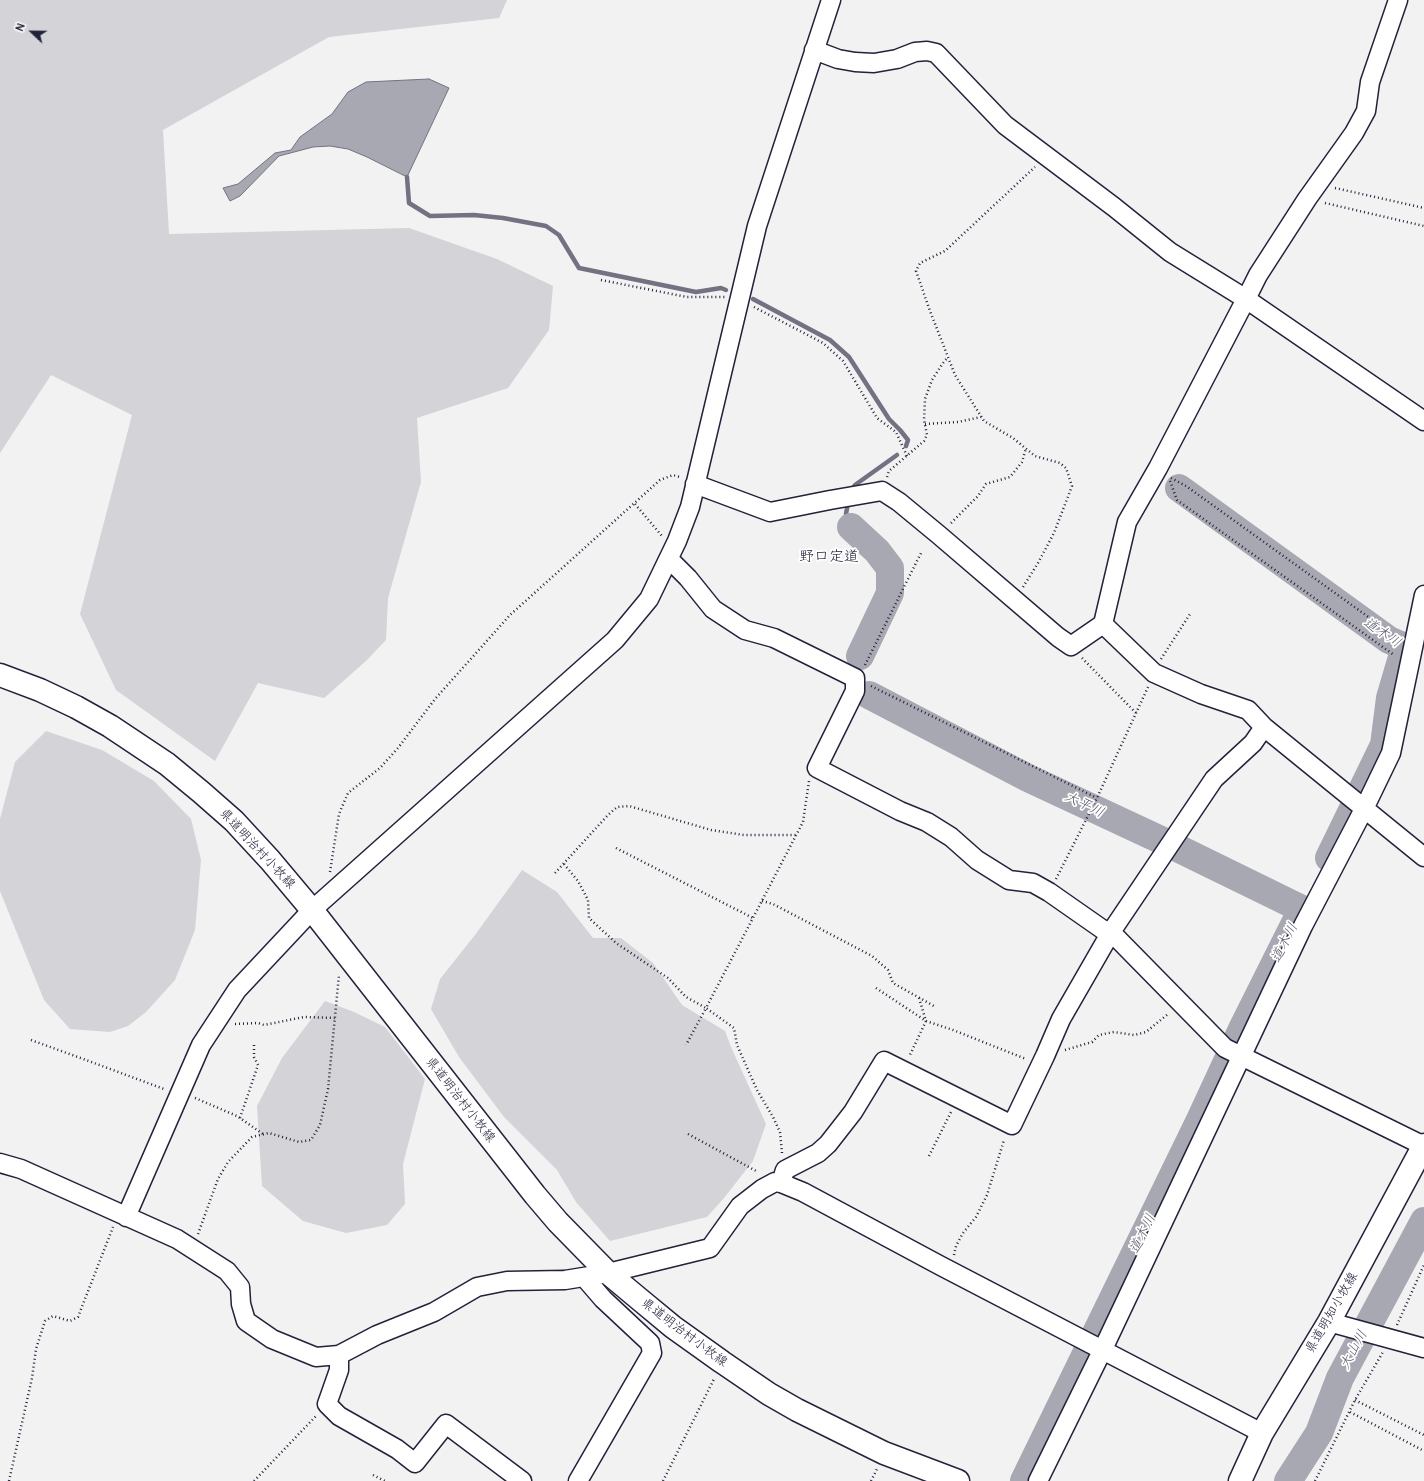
<!DOCTYPE html>
<html>
<head>
<meta charset="utf-8">
<style>
  body { margin:0 }
  #map { position:relative; width:1424px; height:1481px; overflow:hidden; background:#f2f2f3; font-family:Pangolin,sans-serif }
  canvas { display:block }
  .north { position:absolute; left:12px; top:12px; width:40px; height:40px; -webkit-text-stroke:3px #fff; paint-order:stroke; rotate:292deg; font-size:11px; font-weight:700; line-height:16px; text-align:center; color:#22223b }
  .north::after { content:''; display:block; margin:auto; width:14px; height:18px; background:#22223b; clip-path:polygon(50% 0,100% 100%,50% 72%,0 100%) }
</style>
</head>
<body>
<div id="map">
<canvas width="1424" height="1481"></canvas>
<div class="north">N</div>
</div>
<script>
const ctx = document.querySelector('canvas').getContext('2d');
ctx.lineJoin = 'round';
function fillPath(path, color) { ctx.fillStyle = color; ctx.fill(path, 'evenodd'); }
const poly = rows => new Path2D(rows.map(r => 'M' + r).join(''));
function stroke(path, color, width, dash) { ctx.strokeStyle = color; ctx.lineWidth = width; ctx.lineCap = dash ? 'butt' : 'round'; ctx.setLineDash(dash || []); ctx.stroke(path); }
function drawText(font, color, halo, rows, align = 'center') {
  ctx.font = font + ' Pangolin,"Klee One",sans-serif'; ctx.lineWidth = 3.5; ctx.setLineDash([]); ctx.textBaseline = 'middle'; ctx.strokeStyle = halo; ctx.fillStyle = color; for (const [text, x, y, turn = 0] of rows) {
    ctx.save(); ctx.translate(x, y); ctx.rotate((+turn || 0) * Math.PI / 180); ctx.textAlign = isNaN(turn) ? turn : align; if (halo) ctx.strokeText(text, 0, 0); ctx.fillText(text, 0, 0); ctx.restore();
  }
}
const green = poly([
  [0,0,507,0,499,18,329,37,163,130,169,234,409,228,497,259,553,286,549,330,508,388,417,418,421,482,388,598,386,640,366,661,324,698,258,683,215,761,116,690,80,614,132,415,51,375,0,453],
  [46,731,102,750,154,781,191,819,201,860,195,930,175,980,146,1012,128,1026,110,1032,70,1029,44,1000,0,891,0,819,15,762],
  [522,870,557,892,593,938,621,938,653,963,682,1005,725,1031,731,1047,766,1124,753,1161,724,1198,707,1217,610,1241,576,1202,557,1170,504,1117,459,1057,431,1009,440,979,475,935],
  [325,1001,354,1012,385,1027,425,1079,403,1164,405,1204,387,1225,346,1233,303,1221,262,1186,257,1106,282,1058]
]);
const water = poly([
  [429,79,449,88,407,177,367,157,348,149,330,146,313,147,279,156,240,196,230,201,223,188,238,184,275,153,291,150,300,137,332,114,348,92,366,82,429,79]
]);
const stream = poly([
  [407,177,409,203,430,216,474,215,503,218,546,226,559,235,579,268,696,292,721,288,726,290],
  [753,299,830,340,849,357,889,419,900,430,908,440,906,446],
  [850,492,855,485,897,455],
  [848,503,846,514,851,527]
]);
const river = poly([
  [1179,488,1389,640,1405,647,1390,698,1384,745,1329,858],
  [851,527,877,551,890,568,890,593,860,656],
  [869,695,1028,778,1163,841,1302,909],
  [1024,1481,1200,1120,1243,1027,1302,909],
  [1288,1481,1319,1433,1340,1378,1424,1221]
]);
const path = poly([
  [1335,188,1424,208],
  [1325,203,1424,226],
  [601,280,687,297,725,297],
  [754,307,823,343,843,361,877,418,896,432,907,456],
  [925,424,958,422,981,417],
  [887,477,889,471,924,441,927,435,924,420,925,399,932,380,943,363,948,357],
  [1171,478,1186,486,1399,639],
  [1170,481,1177,500,1394,655],
  [635,504,662,536],
  [951,523,978,496,986,484,1010,477,1022,462,1026,448],
  [1023,587,1038,563,1054,533,1072,486,1066,468,1060,463,1035,456,1013,438,984,421,955,375,930,311,916,271,920,263,945,251,1035,167],
  [1082,658,1136,713],
  [1161,659,1190,614],
  [865,665,921,553],
  [871,686,1097,798],
  [616,848,753,918],
  [564,864,578,881,588,900,589,918,616,943,668,978,686,997,706,1008,686,1045],
  [330,872,339,814,348,793,380,768,398,748,435,699,510,615,660,480,673,475,680,477],
  [555,873,608,815,617,807,629,806,711,830,744,835,796,835],
  [1056,879,1097,798,1148,687],
  [762,901,773,904,872,956,888,970,893,983,934,1006],
  [876,988,926,1021,909,1057],
  [919,998,926,1021,953,1030,1026,1059],
  [235,1024,258,1023,264,1025,304,1017,335,1018],
  [31,1040,86,1060,164,1089],
  [1065,1050,1092,1042,1099,1035,1114,1032,1134,1035,1146,1032,1168,1014],
  [195,1098,237,1116,263,1134],
  [240,1118,258,1065,254,1057,254,1043],
  [688,1134,758,1172],
  [782,1153,780,1132,773,1117,757,1090,737,1045,734,1028,706,1008,803,822,809,781],
  [929,1156,951,1112],
  [198,1234,218,1179,228,1162,252,1137,269,1133,299,1142,311,1140,320,1125,328,1089,339,975],
  [954,1255,956,1246,963,1233,976,1217,987,1195,1004,1140],
  [1397,1325,1424,1265],
  [1355,1400,1424,1435],
  [1350,1412,1424,1451],
  [373,1475,385,1481],
  [9,1481,32,1378,36,1349,45,1321,53,1316,70,1321,78,1317,113,1227],
  [254,1481,316,1416],
  [663,1481,714,1379],
  [871,1481,877,1469],
  [1315,1481,1355,1400,1383,1352]
]);
const minor = poly([
  [814,50,838,59,855,62,874,63,897,59,915,52,927,51,936,53,1005,125,1114,207,1170,252,1246,299,1424,421],
  [695,484,770,512,830,500,882,491,899,502,939,535,1058,637,1071,646,1103,624,1127,522,1158,468,1246,299,1258,275,1307,199,1354,133,1366,111,1370,82,1398,0],
  [669,559,688,578,713,609,745,630,774,638,855,678,855,691,817,768,900,811,927,822,951,837,977,860,1009,880,1033,883,1049,892,1102,929,1111,932,1225,1048,1424,1146],
  [1103,624,1154,673,1201,694,1248,710,1264,727,1424,857],
  [0,1163,21,1169,177,1239,227,1271,240,1287,241,1304,246,1321,272,1339,316,1357,339,1355,377,1335,434,1312,477,1287,507,1281,565,1280,608,1273,710,1248,740,1206,762,1189,775,1182,781,1183,803,1192,941,1266,1262,1433],
  [781,1183,785,1170,818,1153,828,1144,853,1112,884,1061,1012,1125,1045,1056,1061,1019,1111,932,1214,779,1253,743,1264,727],
  [126,1217,201,1045,237,990,312,910,615,640,649,599,677,541,690,507,757,226,831,0],
  [1329,1322,1424,1348],
  [339,1355,339,1370,327,1404,339,1416,397,1449,415,1463,446,1424,522,1481],
  [578,1481,652,1353,650,1343,603,1299,584,1277],
  [1038,1481,1103,1349,1303,926,1364,809,1391,753,1424,595]
]);
const major = poly([
  [0,675,40,690,76,707,110,726,167,764,201,792,234,821,270,860,312,910,535,1195,558,1222,608,1273,638,1298,673,1327,722,1362,769,1394,797,1410,884,1453,958,1481],
  [1240,1481,1262,1433,1329,1322,1424,1145]
]);
const streetNames = [
  ["県道明治村小牧線",257,849,47],
  ["県道明治村小牧線",460,1100,52],
  ["県道明知小牧線",1332,1313,-60],
  ["県道明治村小牧線",684,1333,37]
];
const waterNames = [
  ["道木川",1382,633,34],
  ["大平川",1084,805,26],
  ["道木川",1285,943,-63],
  ["道木川",1143,1234,-64],
  ["大山川",1354,1350,-62]
];
const quarterNames = [
  ["野口定道",829,557]
];
fillPath(green, '#d3d3d8');
fillPath(water, '#a8a8b2');
stroke(water, '#727282', 1);
stroke(stream, '#727282', 4.5);
stroke(river, '#a8a8b2', 28);
stroke(minor, '#22223b', 21);
stroke(major, '#22223b', 25);
stroke(path, '#22223b', 2.5, [1, 3]);
stroke(minor, '#fff', 18);
stroke(major, '#fff', 22);
drawText('13px', '#22223b', '#fff', streetNames);
drawText('italic 14px', '#58586b', '#fff', waterNames);
drawText('15px', '#22223b', '#fff', quarterNames);
</script>
</body>
</html>
